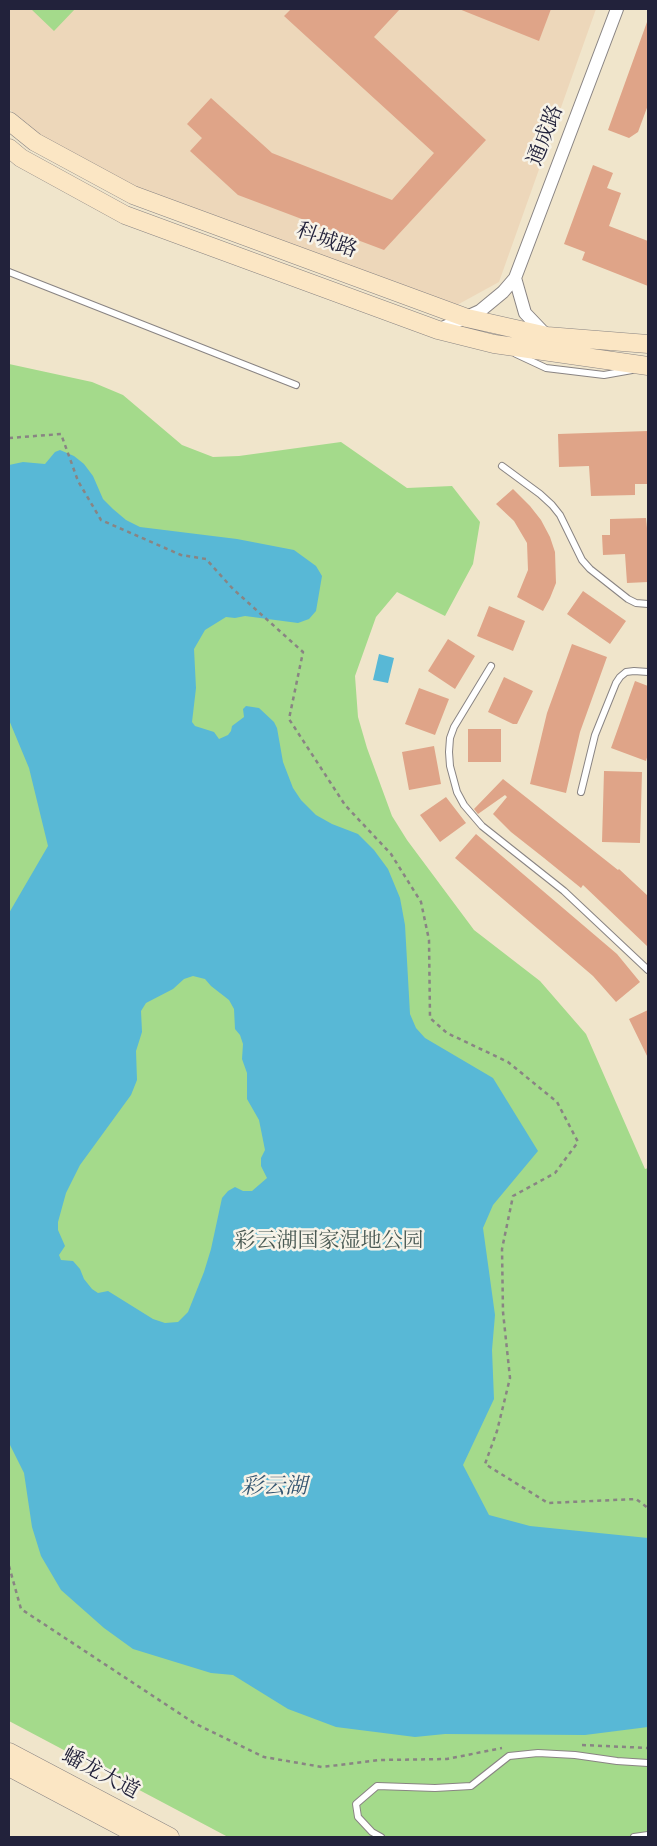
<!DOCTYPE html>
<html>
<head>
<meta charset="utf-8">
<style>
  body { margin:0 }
  #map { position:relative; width:657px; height:1846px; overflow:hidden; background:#f0e5cb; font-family:"IM FELL DW Pica",serif }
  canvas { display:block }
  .frame { position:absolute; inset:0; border:10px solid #22223b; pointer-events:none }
</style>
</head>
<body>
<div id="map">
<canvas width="657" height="1846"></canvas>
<div class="frame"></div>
</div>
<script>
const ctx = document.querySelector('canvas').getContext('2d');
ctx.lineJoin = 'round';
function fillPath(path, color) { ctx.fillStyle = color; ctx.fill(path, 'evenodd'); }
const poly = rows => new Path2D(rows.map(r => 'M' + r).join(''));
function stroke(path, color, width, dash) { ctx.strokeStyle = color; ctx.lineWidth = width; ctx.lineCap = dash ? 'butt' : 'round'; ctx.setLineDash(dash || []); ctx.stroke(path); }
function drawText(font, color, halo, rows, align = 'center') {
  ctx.font = font + ' "IM FELL DW Pica","Noto Serif SC",serif'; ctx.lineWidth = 5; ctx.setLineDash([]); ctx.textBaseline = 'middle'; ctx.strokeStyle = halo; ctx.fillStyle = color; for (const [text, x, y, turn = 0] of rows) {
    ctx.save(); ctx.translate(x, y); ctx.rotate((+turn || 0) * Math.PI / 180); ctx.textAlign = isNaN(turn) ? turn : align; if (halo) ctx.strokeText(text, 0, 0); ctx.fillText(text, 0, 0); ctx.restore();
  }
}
const built = poly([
  [9,9,596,9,499,282,457,305,137,188,40,135,9,109]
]);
const green = poly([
  [31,9,75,9,54,31],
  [9,364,92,382,123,395,182,445,213,457,239,456,341,442,407,488,452,486,480,522,473,564,445,616,397,592,376,617,355,676,358,717,367,748,392,816,407,840,474,930,540,981,586,1034,645,1169,648,1168,648,1837,228,1837,9,1721]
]);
const water = poly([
  [60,450,74,456,84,464,93,476,103,499,113,509,126,520,140,527,237,539,294,550,316,566,322,576,316,611,309,619,298,623,245,616,235,618,226,617,205,630,194,649,196,688,192,722,195,726,214,732,219,739,228,735,231,731,232,726,244,717,243,709,246,706,259,708,274,722,277,728,283,762,293,788,301,800,316,815,332,824,358,834,374,850,388,869,400,898,405,925,410,1014,416,1028,425,1038,493,1078,538,1151,493,1205,483,1228,495,1315,492,1350,494,1399,463,1465,489,1515,530,1526,648,1538,648,1727,585,1735,445,1734,415,1737,336,1727,288,1709,233,1675,211,1673,133,1649,104,1628,61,1590,41,1556,32,1527,24,1473,9,1443,9,913,48,846,29,768,9,720,9,465,23,462,45,464,55,452],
  [193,976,205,979,211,986,229,1000,234,1009,235,1029,240,1035,243,1044,242,1059,247,1073,247,1099,259,1120,265,1150,261,1158,261,1166,267,1178,252,1191,243,1191,235,1187,228,1191,222,1198,211,1249,204,1272,188,1312,178,1322,165,1323,153,1319,108,1291,98,1293,92,1289,84,1279,80,1269,73,1261,61,1260,59,1255,65,1246,58,1230,58,1222,66,1193,80,1165,131,1095,137,1080,136,1051,142,1032,141,1011,146,1003,173,989,184,979],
  [379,654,394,658,388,683,373,680]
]);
const building = poly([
  [291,9,400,9,374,37,486,140,384,250,238,195,190,151,202,138,187,124,211,98,272,153,392,200,434,153,284,16],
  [459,9,551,9,539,41],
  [647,22,648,22,648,105,638,132,629,138,608,130],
  [593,165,613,173,607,188,621,193,609,226,648,241,648,286,582,260,585,252,564,244],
  [648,431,648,484,635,484,635,495,591,496,589,466,559,467,558,434],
  [513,489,530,506,541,520,550,537,555,552,556,583,550,598,543,611,517,597,528,570,527,543,514,521,496,504],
  [646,518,647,528,648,528,648,582,627,583,625,554,603,555,602,535,610,535,610,519],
  [583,591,626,621,610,644,567,614],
  [489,606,525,621,513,651,477,636],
  [448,639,475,656,455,689,428,671],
  [572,644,607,657,580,732,566,793,530,784,547,713],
  [504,677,533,691,517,724,513,724,488,712],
  [635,681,648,686,648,754,646,761,611,748],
  [419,688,449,699,435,735,405,724],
  [468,729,501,729,501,762,468,762],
  [434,746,441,784,409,790,402,752],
  [604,771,642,772,640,843,602,842],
  [503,779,618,870,619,869,648,896,648,947,583,885,581,888,544,858,511,832,493,814,507,797,505,795,478,814,474,809],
  [446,797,466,823,440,842,420,815],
  [476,834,617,954,640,982,616,1002,593,976,455,858],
  [648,1010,648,1058,629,1019]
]);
const path = poly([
  [9,438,61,434,78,481,101,520,181,555,206,559,233,589,303,652,289,719,345,805,391,854,421,902,429,940,430,1018,447,1033,508,1062,557,1102,578,1142,555,1173,513,1196,502,1249,503,1312,510,1378,497,1431,485,1464,548,1503,636,1499,648,1508],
  [9,1566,21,1609,194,1723,264,1757,322,1767,380,1760,447,1759,502,1748],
  [582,1745,648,1748]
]);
const service = poly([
  [9,272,296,385],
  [516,354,546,368,604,375,632,370],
  [502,466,540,494,552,505,560,515,582,560,590,569,628,599,636,603,648,604],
  [491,666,454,727,450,738,449,752,450,766,457,792,464,805,482,826,564,891,648,970],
  [581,792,595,735,616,683,620,677,626,672,634,671,648,672],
  [381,1837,372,1832,358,1817,356,1804,377,1786,435,1788,471,1786,509,1756,538,1753,575,1755,617,1761,648,1763],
  [634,1837,648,1835]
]);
const minor = poly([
  [515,278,525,313,546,335],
  [438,330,480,311,503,292,515,278,617,9]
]);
const secondary = poly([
  [9,121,35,142,133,195,467,318,547,336,648,344],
  [9,148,21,158,125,215,438,330,494,344,648,366],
  [9,1752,170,1837],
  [9,1767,141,1837]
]);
const streetNames = [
  ["通成路",547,136,-69],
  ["科城路",326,242,20],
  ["蟠龙大道",100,1775,28]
];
const parkNames = [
  ["彩云湖国家湿地公园",329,1243]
];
const waterNames = [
  ["彩云湖",274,1488]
];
fillPath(built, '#edd7ba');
fillPath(green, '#a4da8b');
fillPath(water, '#58b8d6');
fillPath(building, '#dfa488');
stroke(service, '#898483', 8);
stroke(minor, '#898483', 14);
stroke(secondary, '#898483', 19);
stroke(path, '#898483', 2.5, [4, 4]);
stroke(service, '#fff', 6);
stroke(minor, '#fff', 12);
stroke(secondary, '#fbe6c4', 18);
drawText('21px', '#22223b', '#f7f3e8', streetNames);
drawText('21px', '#495953', '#f7f3e8', parkNames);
drawText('italic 22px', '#355671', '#f7f3e8', waterNames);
</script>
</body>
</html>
